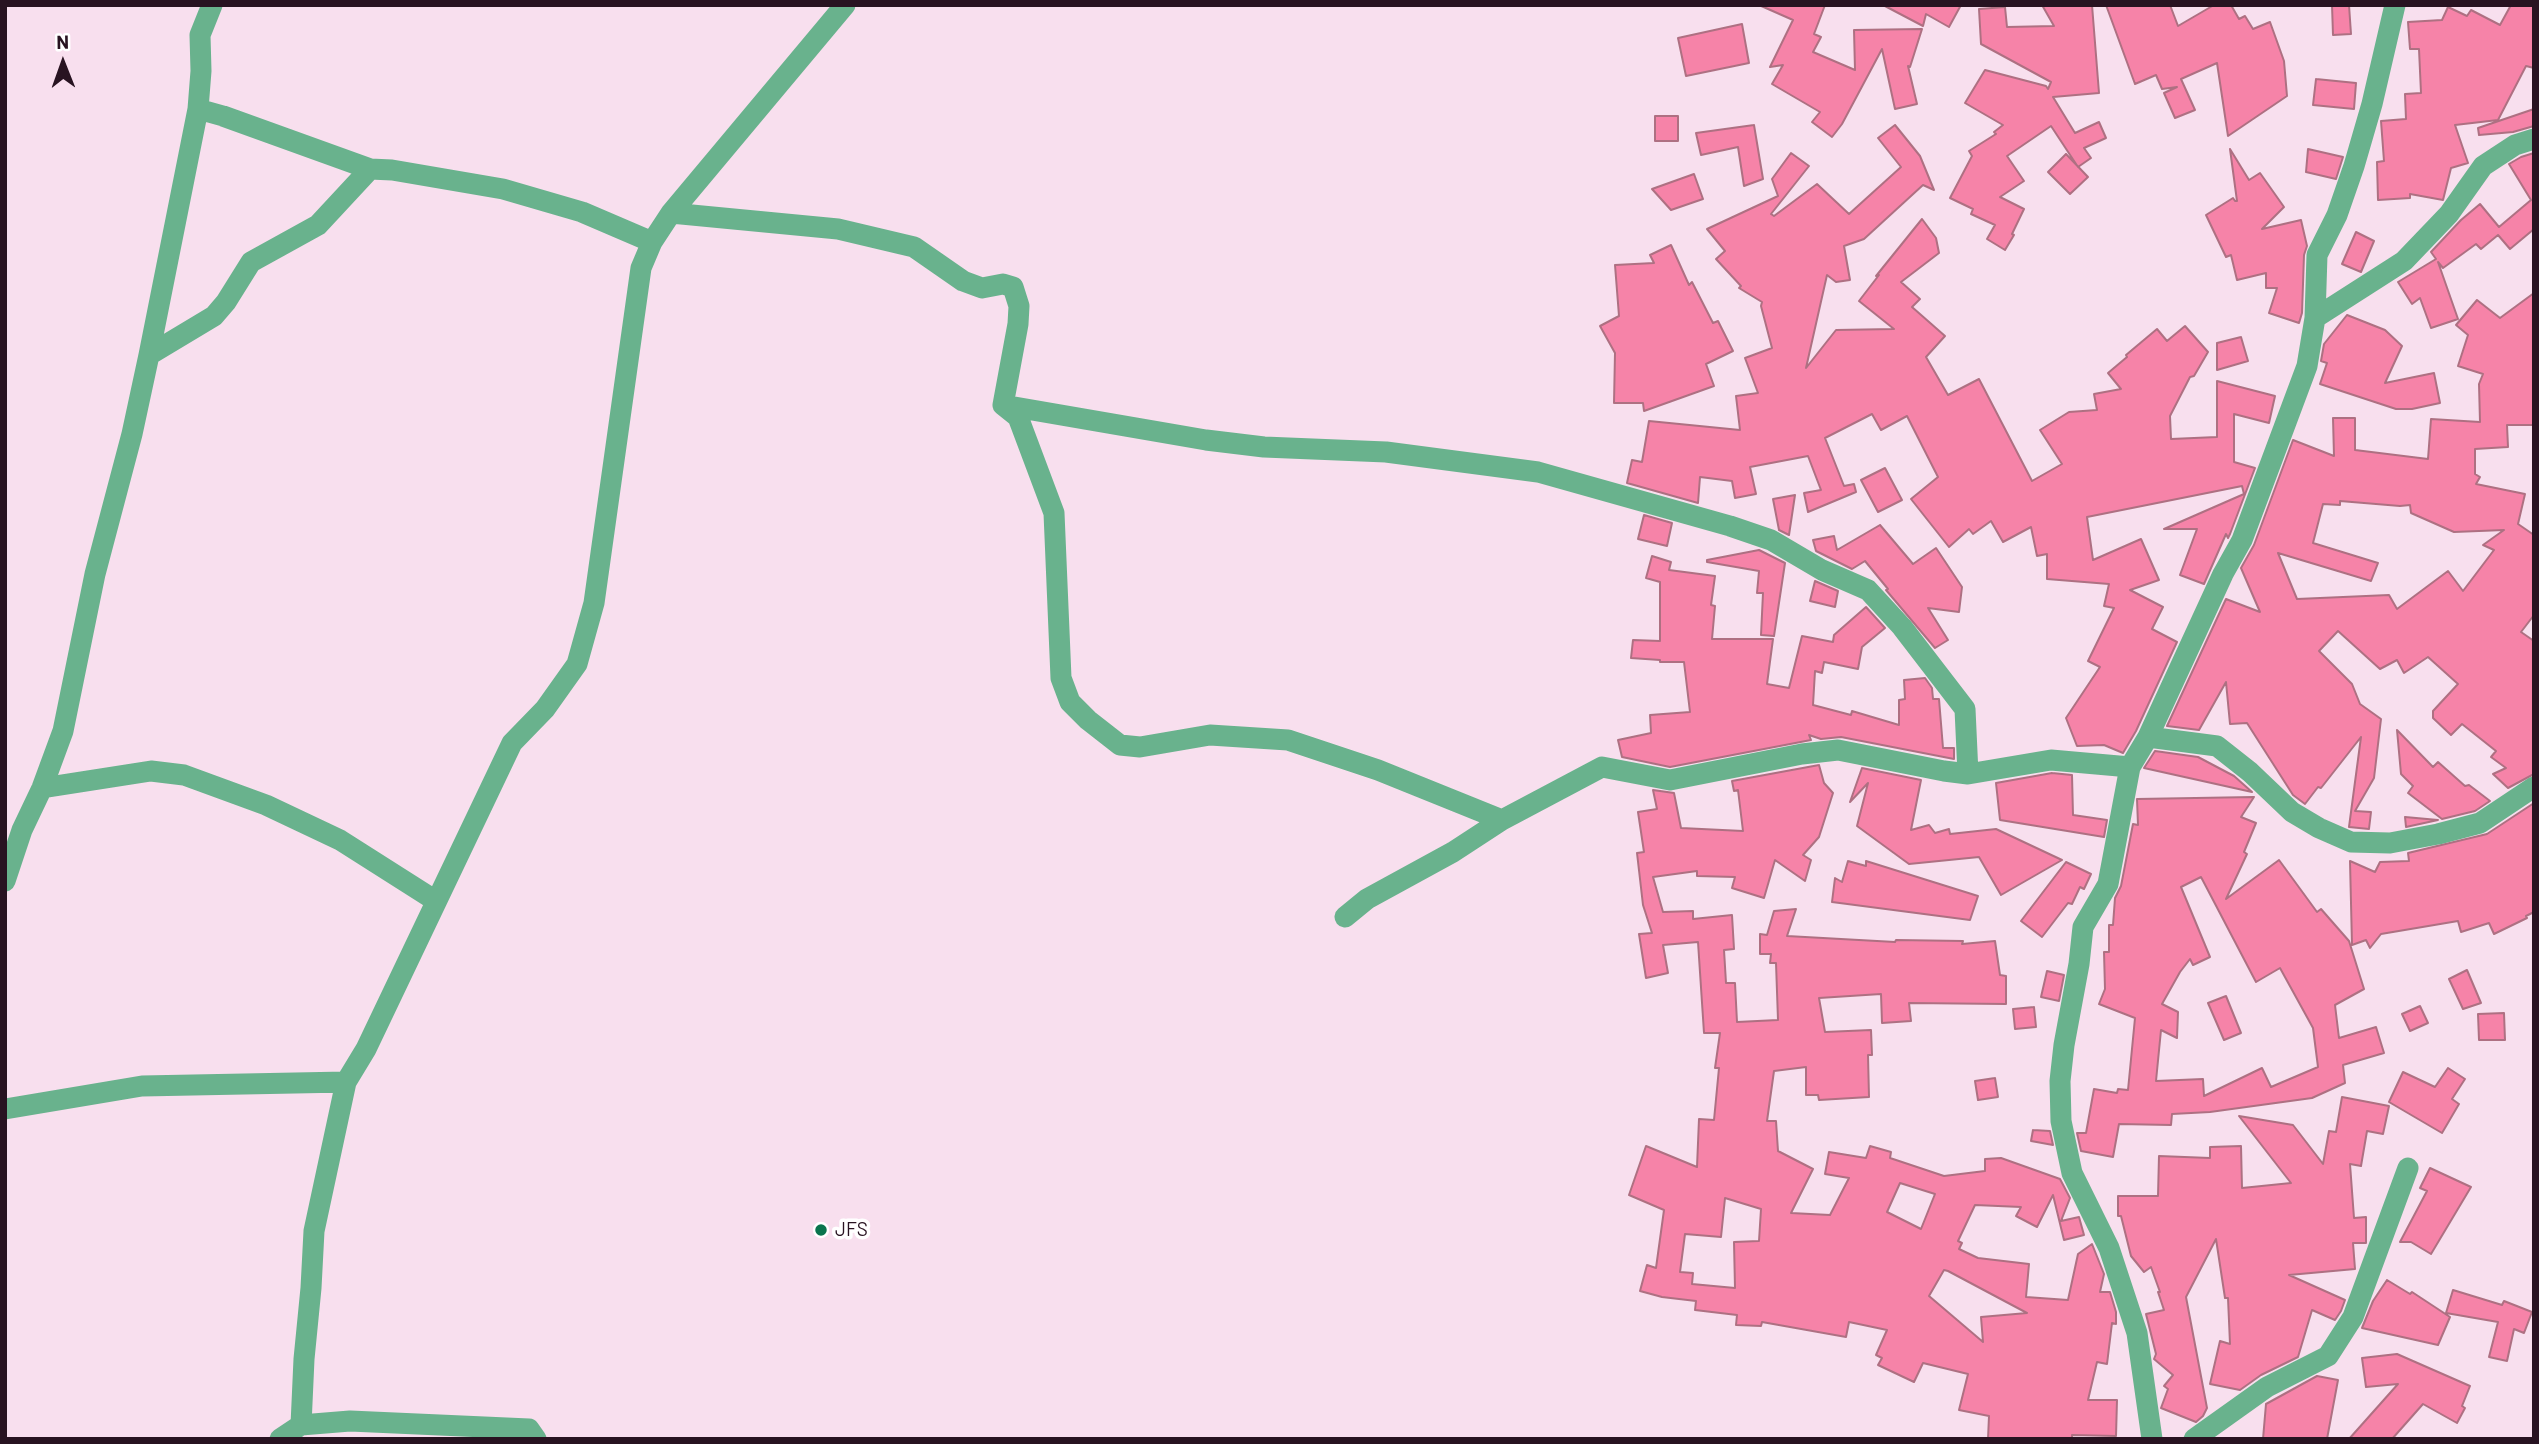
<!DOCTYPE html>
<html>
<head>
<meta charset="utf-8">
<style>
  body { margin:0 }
  #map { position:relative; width:2539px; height:1444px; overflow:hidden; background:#f8dfee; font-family:Barlow,sans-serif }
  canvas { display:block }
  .frame { position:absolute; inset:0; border:7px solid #281321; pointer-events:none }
  .north { position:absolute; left:28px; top:28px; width:70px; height:70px; -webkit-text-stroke:5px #fff; paint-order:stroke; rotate:359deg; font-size:19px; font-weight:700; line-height:28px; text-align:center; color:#281321 }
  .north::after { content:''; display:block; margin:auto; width:24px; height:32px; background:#281321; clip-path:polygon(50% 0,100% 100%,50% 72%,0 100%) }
</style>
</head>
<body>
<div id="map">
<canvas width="2539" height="1444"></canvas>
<div class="frame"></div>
<div class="north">N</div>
</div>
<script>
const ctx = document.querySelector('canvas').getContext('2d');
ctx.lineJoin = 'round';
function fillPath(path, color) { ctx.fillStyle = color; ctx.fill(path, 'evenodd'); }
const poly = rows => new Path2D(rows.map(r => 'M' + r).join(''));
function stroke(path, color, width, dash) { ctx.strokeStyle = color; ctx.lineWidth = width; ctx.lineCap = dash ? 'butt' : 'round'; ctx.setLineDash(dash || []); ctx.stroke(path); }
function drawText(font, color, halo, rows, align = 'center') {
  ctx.font = font + ' Barlow,sans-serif'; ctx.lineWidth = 7; ctx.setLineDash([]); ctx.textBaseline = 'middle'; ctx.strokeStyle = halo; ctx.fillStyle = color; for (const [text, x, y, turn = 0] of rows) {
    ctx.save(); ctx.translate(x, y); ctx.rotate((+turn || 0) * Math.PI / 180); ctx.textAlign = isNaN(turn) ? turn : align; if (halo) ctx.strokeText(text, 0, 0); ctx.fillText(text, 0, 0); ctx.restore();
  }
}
const building = poly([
  [1759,5,1825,5,1814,34,1821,37,1813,52,1855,70,1854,30,1922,29,1910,67,1908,66,1917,104,1895,109,1882,49,1842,124,1832,137,1812,122,1820,112,1772,84,1783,65,1770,67,1793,20,1759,5],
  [1883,5,1961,5,1949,27,1926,14,1923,26,1883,5],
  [2042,5,2092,5,2099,93,2053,97,2075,133,2099,122,2106,138,2084,148,2091,158,2078,167,2051,126,2007,156,2024,181,2000,197,2024,209,2012,234,2014,235,2005,250,1987,239,1995,225,1971,214,1973,209,1950,198,1972,156,1969,151,1996,134,1994,132,2003,125,1965,103,1985,70,2046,86,2048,89,2051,82,1981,44,1979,9,2005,7,2007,27,2054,26,2042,5],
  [2106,5,2170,5,2178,26,2214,5,2231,5,2239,19,2245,16,2253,29,2270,22,2284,61,2287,96,2228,136,2217,63,2181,79,2195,110,2175,118,2164,93,2177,87,2162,89,2156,75,2135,84,2106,5],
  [2332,5,2349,5,2351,34,2333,35,2332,5],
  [2511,5,2534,5,2534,68,2526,66,2498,120,2455,125,2468,163,2451,168,2443,200,2410,194,2410,198,2378,200,2377,162,2384,161,2381,121,2406,119,2405,94,2421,93,2419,49,2410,49,2408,22,2442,20,2448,7,2467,16,2471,10,2500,25,2511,5],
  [1742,24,1749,63,1686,76,1678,38,1742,24],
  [2316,79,2356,83,2354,109,2313,105,2316,79],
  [2534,109,2534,126,2513,132,2479,135,2478,128,2534,109],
  [1655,116,1678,116,1678,141,1655,141,1655,116],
  [1754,125,1763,179,1744,186,1738,147,1701,155,1696,133,1754,125],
  [1895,125,1920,156,1934,190,1923,185,1864,239,1844,246,1850,280,1836,282,1827,275,1806,368,1836,330,1894,329,1859,301,1879,275,1876,276,1922,219,1936,238,1939,253,1901,282,1920,299,1912,307,1945,336,1926,357,1948,395,1979,379,2032,481,2062,464,2040,430,2069,412,2097,410,2094,394,2121,389,2108,373,2127,357,2126,355,2157,329,2167,341,2185,326,2208,352,2194,376,2190,377,2170,416,2171,439,2217,437,2217,381,2275,396,2269,423,2234,414,2234,462,2255,468,2230,534,2228,538,2226,534,2204,584,2180,575,2197,529,2164,529,2244,494,2242,486,2087,517,2093,560,2141,539,2159,580,2130,590,2163,607,2152,629,2177,642,2136,731,2123,753,2104,745,2077,746,2066,718,2100,667,2088,661,2114,608,2104,606,2109,584,2047,579,2047,554,2037,556,2031,527,2003,542,1991,521,1973,534,1969,529,1949,547,1911,499,1938,477,1907,416,1881,430,1872,414,1825,438,1844,486,1854,484,1856,492,1808,512,1804,493,1821,490,1808,456,1750,467,1756,494,1735,498,1732,481,1700,477,1698,503,1627,483,1632,460,1642,462,1649,421,1740,430,1736,396,1758,393,1745,358,1772,348,1761,306,1762,302,1739,288,1741,286,1716,259,1725,251,1707,229,1778,196,1772,179,1791,153,1809,166,1771,214,1774,216,1817,184,1849,214,1901,167,1878,138,1895,125],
  [2230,149,2249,180,2260,173,2284,207,2262,229,2301,220,2307,246,2304,255,2302,313,2299,323,2269,313,2277,288,2266,288,2266,273,2237,280,2231,255,2226,257,2206,215,2233,198,2235,201,2237,201,2230,149],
  [2308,149,2343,157,2336,179,2306,172,2308,149],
  [2534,153,2534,229,2510,249,2498,235,2481,249,2476,244,2443,268,2438,262,2458,319,2431,328,2420,298,2412,304,2398,282,2436,259,2431,252,2461,220,2480,204,2499,227,2531,200,2509,164,2521,157,2534,153],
  [2066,154,2088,177,2070,194,2048,172,2066,154],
  [1694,174,1703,199,1671,210,1652,189,1694,174],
  [2356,232,2374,241,2361,272,2342,264,2356,232],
  [1671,245,1689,285,1692,282,1713,323,1718,321,1733,351,1706,364,1714,386,1644,411,1643,403,1614,403,1615,353,1600,326,1619,316,1615,265,1654,263,1650,255,1671,245],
  [2534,293,2534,425,2507,425,2508,447,2475,449,2475,474,2480,477,2476,484,2525,494,2518,524,2534,535,2534,615,2521,632,2534,641,2534,774,2508,788,2493,774,2506,768,2491,757,2496,751,2462,724,2451,735,2433,718,2433,711,2458,684,2428,657,2404,673,2397,660,2380,669,2338,631,2319,651,2352,684,2360,704,2381,719,2374,778,2355,811,2371,812,2369,829,2349,827,2361,737,2321,788,2318,787,2305,804,2293,795,2247,723,2230,724,2226,682,2199,730,2167,726,2226,599,2260,612,2241,568,2254,545,2293,440,2334,456,2333,418,2355,418,2355,450,2428,459,2431,419,2480,422,2479,384,2483,374,2458,366,2468,335,2456,325,2477,300,2500,318,2534,293],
  [2340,501,2400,506,2410,505,2411,513,2454,532,2504,530,2483,545,2494,550,2463,591,2448,571,2397,609,2389,595,2297,599,2278,553,2371,581,2378,563,2313,543,2323,504,2340,505,2340,501],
  [2347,315,2385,330,2402,346,2385,383,2434,373,2440,403,2412,409,2396,409,2320,384,2327,363,2321,361,2324,344,2347,315],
  [2241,337,2248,361,2217,370,2217,343,2241,337],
  [1885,468,1902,500,1878,512,1861,480,1885,468],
  [1795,495,1789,535,1779,530,1773,499,1795,495],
  [1644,515,1672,523,1667,546,1638,539,1644,515],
  [1880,525,1913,564,1936,548,1962,587,1959,612,1928,608,1948,640,1935,648,1886,590,1888,589,1865,561,1852,569,1816,551,1813,540,1834,536,1837,550,1880,525],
  [1759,550,1785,563,1774,636,1761,635,1763,593,1757,593,1759,571,1707,562,1707,560,1759,550],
  [1652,556,1671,562,1669,570,1715,576,1711,605,1715,606,1712,639,1773,639,1767,684,1789,688,1802,636,1833,642,1834,635,1866,607,1885,628,1862,647,1858,669,1824,662,1822,673,1815,671,1813,705,1851,715,1852,711,1899,725,1899,700,1905,699,1904,680,1925,678,1932,688,1933,699,1939,699,1943,748,1954,748,1954,759,1841,737,1821,739,1809,735,1811,740,1670,767,1622,757,1618,740,1651,733,1650,715,1690,712,1684,662,1660,662,1660,660,1631,658,1633,640,1660,641,1660,582,1646,578,1652,556],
  [1815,581,1838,591,1835,607,1810,601,1815,581],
  [2397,730,2433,767,2438,762,2465,786,2469,785,2490,801,2475,811,2442,819,2408,793,2413,786,2401,774,2397,730],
  [2155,751,2198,757,2234,776,2252,792,2144,768,2155,751],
  [1819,765,1824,783,1833,793,1819,837,1803,855,1811,860,1805,881,1775,860,1764,898,1732,888,1735,877,1697,876,1697,871,1653,877,1663,912,1693,911,1693,919,1732,915,1734,949,1724,950,1726,983,1735,983,1737,1022,1778,1020,1776,963,1770,963,1771,954,1760,954,1760,934,1767,935,1774,911,1796,909,1787,936,1895,942,1896,940,1963,941,1962,944,1995,941,2000,975,2006,976,2006,1004,1909,1003,1911,1021,1882,1023,1881,994,1819,998,1825,1032,1871,1030,1872,1055,1868,1055,1869,1097,1819,1100,1818,1095,1806,1095,1806,1067,1774,1071,1767,1121,1776,1121,1778,1151,1813,1169,1791,1213,1830,1215,1849,1178,1825,1174,1829,1152,1866,1158,1870,1146,1891,1152,1890,1158,1944,1176,1985,1171,1985,1159,2001,1158,2060,1179,2070,1198,2061,1221,2079,1217,2084,1235,2064,1240,2053,1195,2037,1227,2016,1216,2021,1207,1975,1205,1958,1241,1962,1243,1959,1249,1978,1258,2029,1264,2026,1297,2068,1300,2078,1254,2092,1244,2104,1274,2100,1292,2110,1292,2116,1312,2116,1324,2112,1323,2107,1364,2097,1362,2088,1400,2117,1400,2116,1436,2072,1435,2072,1439,1988,1439,1989,1416,1959,1410,1968,1374,1923,1363,1914,1382,1878,1365,1882,1358,1876,1355,1887,1330,1849,1322,1846,1337,1762,1322,1761,1326,1736,1325,1737,1315,1695,1310,1696,1301,1662,1297,1640,1291,1647,1265,1656,1268,1664,1210,1629,1195,1646,1146,1697,1167,1699,1119,1714,1120,1719,1068,1715,1068,1720,1033,1704,1033,1698,942,1663,945,1668,973,1646,978,1639,934,1652,933,1643,905,1637,853,1644,852,1638,812,1657,809,1653,790,1674,793,1681,828,1743,831,1738,790,1734,791,1732,781,1819,765],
  [1900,1183,1935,1194,1921,1229,1887,1212,1900,1183],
  [1725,1198,1761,1209,1759,1241,1734,1242,1735,1288,1692,1284,1693,1273,1680,1272,1685,1234,1721,1237,1725,1198],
  [1944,1270,1948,1271,2027,1313,1981,1317,1983,1342,1929,1296,1944,1270],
  [1862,768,1921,780,1911,830,1929,825,1935,833,1949,829,1950,834,1996,829,2062,860,2001,895,1979,857,1909,864,1857,826,1868,783,1850,802,1862,768],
  [2052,773,2072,775,2073,815,2107,820,2104,837,2000,820,1996,783,2052,773],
  [2254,797,2241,817,2256,823,2244,852,2247,854,2226,899,2279,860,2317,912,2321,909,2349,941,2364,989,2335,1005,2339,1038,2376,1027,2384,1053,2343,1065,2345,1083,2312,1098,2210,1112,2172,1114,2171,1125,2119,1124,2113,1157,2081,1151,2077,1133,2086,1133,2094,1089,2117,1093,2118,1089,2128,1090,2135,1018,2099,1004,2105,989,2104,952,2109,952,2109,925,2113,925,2115,898,2121,886,2133,824,2138,825,2137,799,2254,797],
  [2201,877,2256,982,2280,968,2313,1028,2318,1067,2271,1087,2262,1068,2204,1096,2203,1079,2156,1081,2161,1030,2177,1038,2178,1012,2162,1004,2180,972,2190,959,2193,965,2210,957,2181,887,2201,877],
  [2534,803,2534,912,2526,916,2527,918,2494,934,2489,923,2461,932,2458,921,2381,934,2370,948,2366,940,2352,945,2350,861,2375,872,2380,862,2409,861,2408,853,2487,834,2534,803],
  [2405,817,2438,820,2406,827,2405,817],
  [1848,861,1866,866,1866,861,1978,896,1970,920,1832,902,1835,878,1842,882,1848,861],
  [2066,862,2091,874,2084,889,2080,887,2072,904,2068,903,2042,937,2021,921,2066,862],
  [2467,970,2481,1003,2463,1009,2449,979,2467,970],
  [2047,971,2064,975,2059,1001,2041,997,2047,971],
  [2226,996,2241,1033,2224,1040,2208,1003,2226,996],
  [2420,1006,2428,1023,2410,1031,2402,1014,2420,1006],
  [2034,1007,2036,1027,2015,1029,2013,1009,2034,1007],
  [2504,1013,2505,1040,2479,1040,2478,1014,2504,1013],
  [2448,1068,2465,1079,2452,1099,2459,1104,2442,1133,2389,1102,2403,1072,2435,1087,2448,1068],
  [1995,1078,1998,1097,1978,1100,1975,1081,1995,1078],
  [2342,1097,2389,1106,2383,1134,2367,1131,2361,1166,2350,1164,2354,1218,2366,1217,2366,1243,2353,1243,2355,1269,2289,1275,2345,1300,2341,1311,2335,1320,2312,1310,2298,1357,2261,1375,2240,1390,2210,1384,2220,1341,2230,1344,2228,1298,2225,1298,2216,1239,2186,1297,2207,1408,2203,1416,2196,1422,2161,1408,2168,1389,2164,1386,2173,1375,2154,1359,2156,1354,2146,1314,2164,1310,2158,1292,2160,1292,2151,1267,2144,1272,2131,1256,2121,1216,2118,1216,2118,1196,2158,1196,2159,1156,2210,1158,2210,1147,2241,1146,2242,1188,2291,1183,2239,1116,2293,1125,2323,1164,2329,1131,2336,1132,2342,1097],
  [2033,1130,2050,1131,2053,1145,2031,1141,2033,1130],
  [2430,1168,2471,1187,2431,1254,2411,1242,2400,1242,2427,1191,2420,1188,2430,1168],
  [2387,1280,2410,1294,2412,1292,2450,1317,2438,1345,2362,1328,2373,1301,2387,1280],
  [2453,1290,2502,1305,2504,1301,2532,1312,2524,1333,2514,1329,2507,1361,2489,1357,2498,1322,2446,1313,2453,1290],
  [2397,1354,2470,1386,2462,1406,2465,1408,2457,1423,2423,1404,2392,1439,2349,1439,2398,1384,2366,1387,2362,1358,2397,1354],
  [2317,1376,2338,1380,2327,1439,2263,1439,2266,1404,2317,1376]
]);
const street = poly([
  [198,109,223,116,370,169,392,170,503,189,582,212,652,242],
  [671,213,838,229,914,247,963,281,982,288,1003,284,1013,287,1019,306,1018,324,1003,405,1018,417,1054,513,1061,678,1070,702,1088,720,1120,745,1140,747,1210,735,1288,740,1378,770,1502,820],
  [2315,318,2404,261,2449,214,2483,166,2515,145,2534,139],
  [149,355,214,316,226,302,251,262,318,225,370,169],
  [1003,405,1206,440,1264,447,1386,452,1538,472,1730,526,1771,540,1822,570,1868,590,1902,627,1965,709,1968,774],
  [2148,737,2217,746,2250,772,2292,812,2319,828,2351,842,2390,843,2438,834,2480,823,2534,787],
  [42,788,151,771,184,775,266,805,340,840,436,901],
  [5,881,22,830,42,788,63,731,95,574,132,434,149,355,198,109,201,71,200,35,212,5],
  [1345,917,1367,899,1453,852,1502,820,1602,767,1670,780,1802,754,1838,750,1944,771,1968,774,2051,760,2130,767],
  [5,1109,142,1086,346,1082],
  [301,1425,304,1359,311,1288,314,1231,346,1082,366,1049,512,743,545,709,577,664,594,603,641,268,652,242,671,213,845,5],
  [280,1439,301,1425,350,1421,529,1429,536,1439],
  [2152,1439,2137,1333,2109,1248,2072,1173,2061,1121,2060,1081,2064,1045,2079,964,2083,927,2108,884,2130,767,2148,737,2223,574,2242,540,2307,366,2315,318,2317,255,2337,215,2354,166,2372,104,2395,5],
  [2194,1439,2267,1387,2328,1356,2353,1317,2408,1168]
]);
const markers = [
  [821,1230,7,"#0a744d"]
];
const poiNames = [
  ["JFS",835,1230]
];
fillPath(building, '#f683a8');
stroke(building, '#ae7082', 2);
stroke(street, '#69b28d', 21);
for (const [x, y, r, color] of markers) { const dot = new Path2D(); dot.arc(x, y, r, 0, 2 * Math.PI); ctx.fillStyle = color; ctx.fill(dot); stroke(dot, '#fff', 2.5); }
drawText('19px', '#281321', '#fff', poiNames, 'left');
</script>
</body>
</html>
